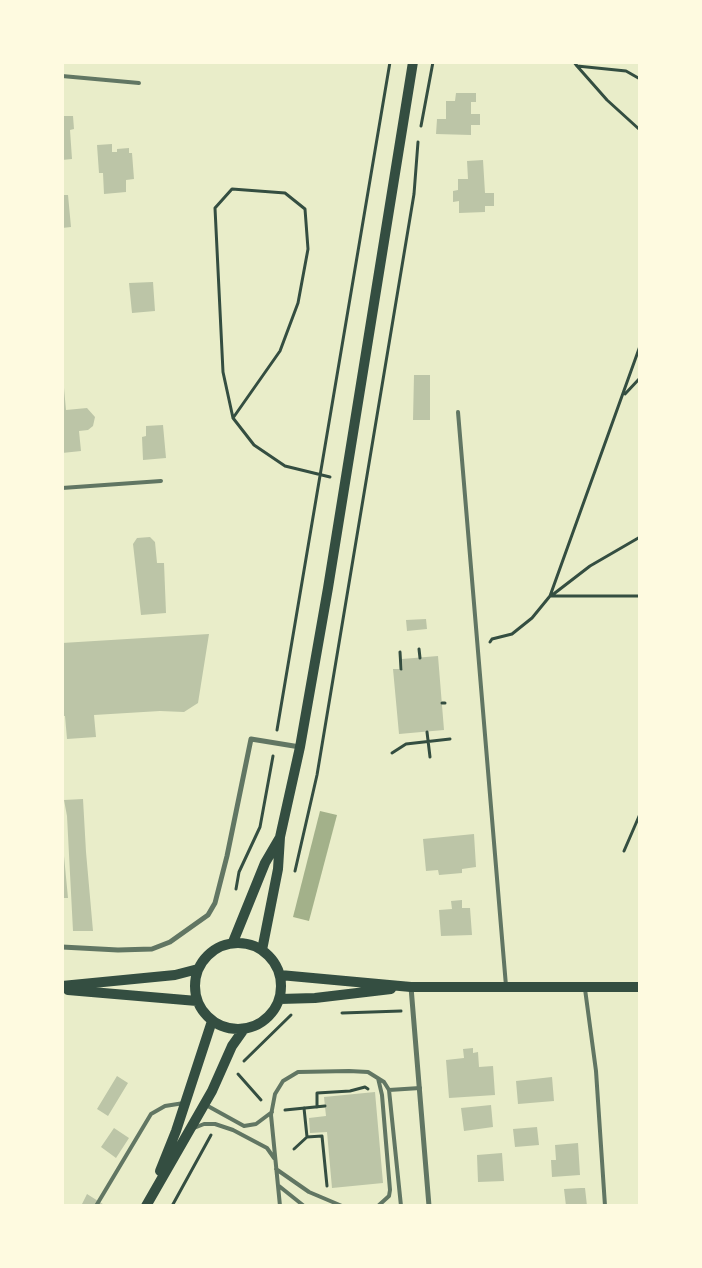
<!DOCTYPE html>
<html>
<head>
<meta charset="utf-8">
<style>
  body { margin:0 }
  #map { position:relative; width:702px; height:1268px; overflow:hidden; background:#e9edc9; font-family:Mulish,sans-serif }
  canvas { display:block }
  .frame { position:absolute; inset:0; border:64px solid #fefae0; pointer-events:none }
</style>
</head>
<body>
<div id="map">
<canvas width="702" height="1268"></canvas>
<div class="frame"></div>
</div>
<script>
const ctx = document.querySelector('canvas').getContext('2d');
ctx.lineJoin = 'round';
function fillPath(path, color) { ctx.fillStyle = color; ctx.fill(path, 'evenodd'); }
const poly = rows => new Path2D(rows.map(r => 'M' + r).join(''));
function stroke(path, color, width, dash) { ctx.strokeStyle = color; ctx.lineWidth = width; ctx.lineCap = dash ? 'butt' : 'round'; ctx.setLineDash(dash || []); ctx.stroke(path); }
const water = poly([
  [320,811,337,815,309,921,293,917]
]);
const building = poly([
  [456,93,476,93,476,102,471,102,471,114,480,114,480,125,471,125,471,135,436,134,437,119,446,119,446,101,455,101],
  [62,116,73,116,74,129,70,130,72,159,62,160],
  [112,144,112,152,117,152,117,149,129,148,129,153,132,153,134,179,126,180,126,192,104,194,103,173,99,173,97,145],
  [483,160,485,193,494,193,494,206,485,206,485,212,459,213,459,201,453,202,453,191,458,190,458,179,468,179,467,161],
  [62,195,68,195,71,227,62,228],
  [153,282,155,311,132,313,129,283],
  [414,375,430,375,430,420,413,420],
  [64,388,66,410,87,408,95,417,93,426,88,430,79,431,81,451,62,453,62,389],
  [163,425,166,458,143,460,142,437,146,436,146,426],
  [150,537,155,542,157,563,164,563,166,613,141,615,133,544,137,538],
  [426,619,427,629,407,631,406,620],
  [209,634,198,703,184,712,160,711,94,715,96,737,67,739,65,716,62,716,62,643],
  [438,656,444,730,399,734,393,669,403,669,402,659],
  [83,799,86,852,93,931,73,931,67,816,64,800],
  [474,834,476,867,462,869,462,873,439,875,438,870,426,871,423,839],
  [62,835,68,898,62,898],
  [462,900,462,908,470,908,472,935,441,936,439,910,452,909,451,901],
  [473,1048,473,1053,478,1052,479,1067,493,1066,495,1095,449,1098,446,1060,464,1058,463,1049],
  [117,1076,128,1083,108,1116,97,1109],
  [552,1077,554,1101,518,1104,516,1081],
  [375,1092,383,1183,332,1188,327,1132,310,1133,309,1118,326,1116,324,1097],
  [491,1105,493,1127,464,1131,461,1108],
  [537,1127,539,1145,515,1147,513,1129],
  [114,1128,129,1138,116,1158,101,1147],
  [578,1143,580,1175,552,1177,551,1160,556,1160,555,1145],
  [502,1153,504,1181,478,1182,477,1155],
  [581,1188,585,1188,587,1206,566,1206,564,1189],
  [87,1194,106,1206,81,1206]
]);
const path = poly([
  [574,62,577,66,626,71,640,79],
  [577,66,607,100,640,130],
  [421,126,433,62],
  [625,394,640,378],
  [233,418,280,351,298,303,308,249,305,209,285,193,232,189,215,208,223,372,233,418,254,445,285,466,330,477],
  [551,596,590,566,640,537],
  [551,596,640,596],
  [490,642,492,639,512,634,532,618,550,596,640,346],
  [419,649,420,658],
  [400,652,401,669],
  [442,703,445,703],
  [277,730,390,62],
  [427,732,430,757],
  [392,753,406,744,450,739],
  [624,851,640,814],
  [295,871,317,775,414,194,418,142],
  [236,889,239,872,260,827,273,756],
  [342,1013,401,1011],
  [244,1061,291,1015],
  [238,1074,261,1100],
  [317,1107,317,1093,350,1091,365,1087,368,1089],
  [304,1108,307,1137,322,1136,327,1186],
  [285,1110,325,1106],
  [294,1149,307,1137],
  [172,1206,211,1135]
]);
const service = poly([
  [62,76,139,83],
  [458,412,506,986],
  [62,488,161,481],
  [585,989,596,1071,605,1206],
  [389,1090,420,1088],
  [206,1105,244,1126,256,1124,272,1112],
  [194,1128,204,1124,215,1124,233,1130,267,1148,274,1158],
  [276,1169,309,1192,342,1206],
  [279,1186,304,1206],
  [96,1206,151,1114,165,1106,184,1103],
  [280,1206,271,1115,275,1094,283,1081,298,1072,349,1071,368,1072,384,1082,389,1090,401,1206],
  [378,1206,389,1196,390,1190,382,1095,378,1078]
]);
const minor = poly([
  [62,947,118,950,152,949,170,942,208,915,215,903,227,856,251,739,300,747],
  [411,987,429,1206]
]);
const secondary = poly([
  [233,942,265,863,279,839],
  '195 986a43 43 0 1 1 86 0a43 43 0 1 1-86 0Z',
  [262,950,278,869,280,837,300,747,328,588,413,62],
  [280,975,411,987,640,987],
  [62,986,175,975,198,969],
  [68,990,197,1001],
  [280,999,315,998,391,989],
  [160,1171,176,1131,212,1021],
  [146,1206,212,1091,232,1046,244,1029]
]);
fillPath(water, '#a3b18a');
fillPath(building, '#bcc5a7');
stroke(path, '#344e41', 3);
stroke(service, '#617663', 4);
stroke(minor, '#617663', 5);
stroke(secondary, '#344e41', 10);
</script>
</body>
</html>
